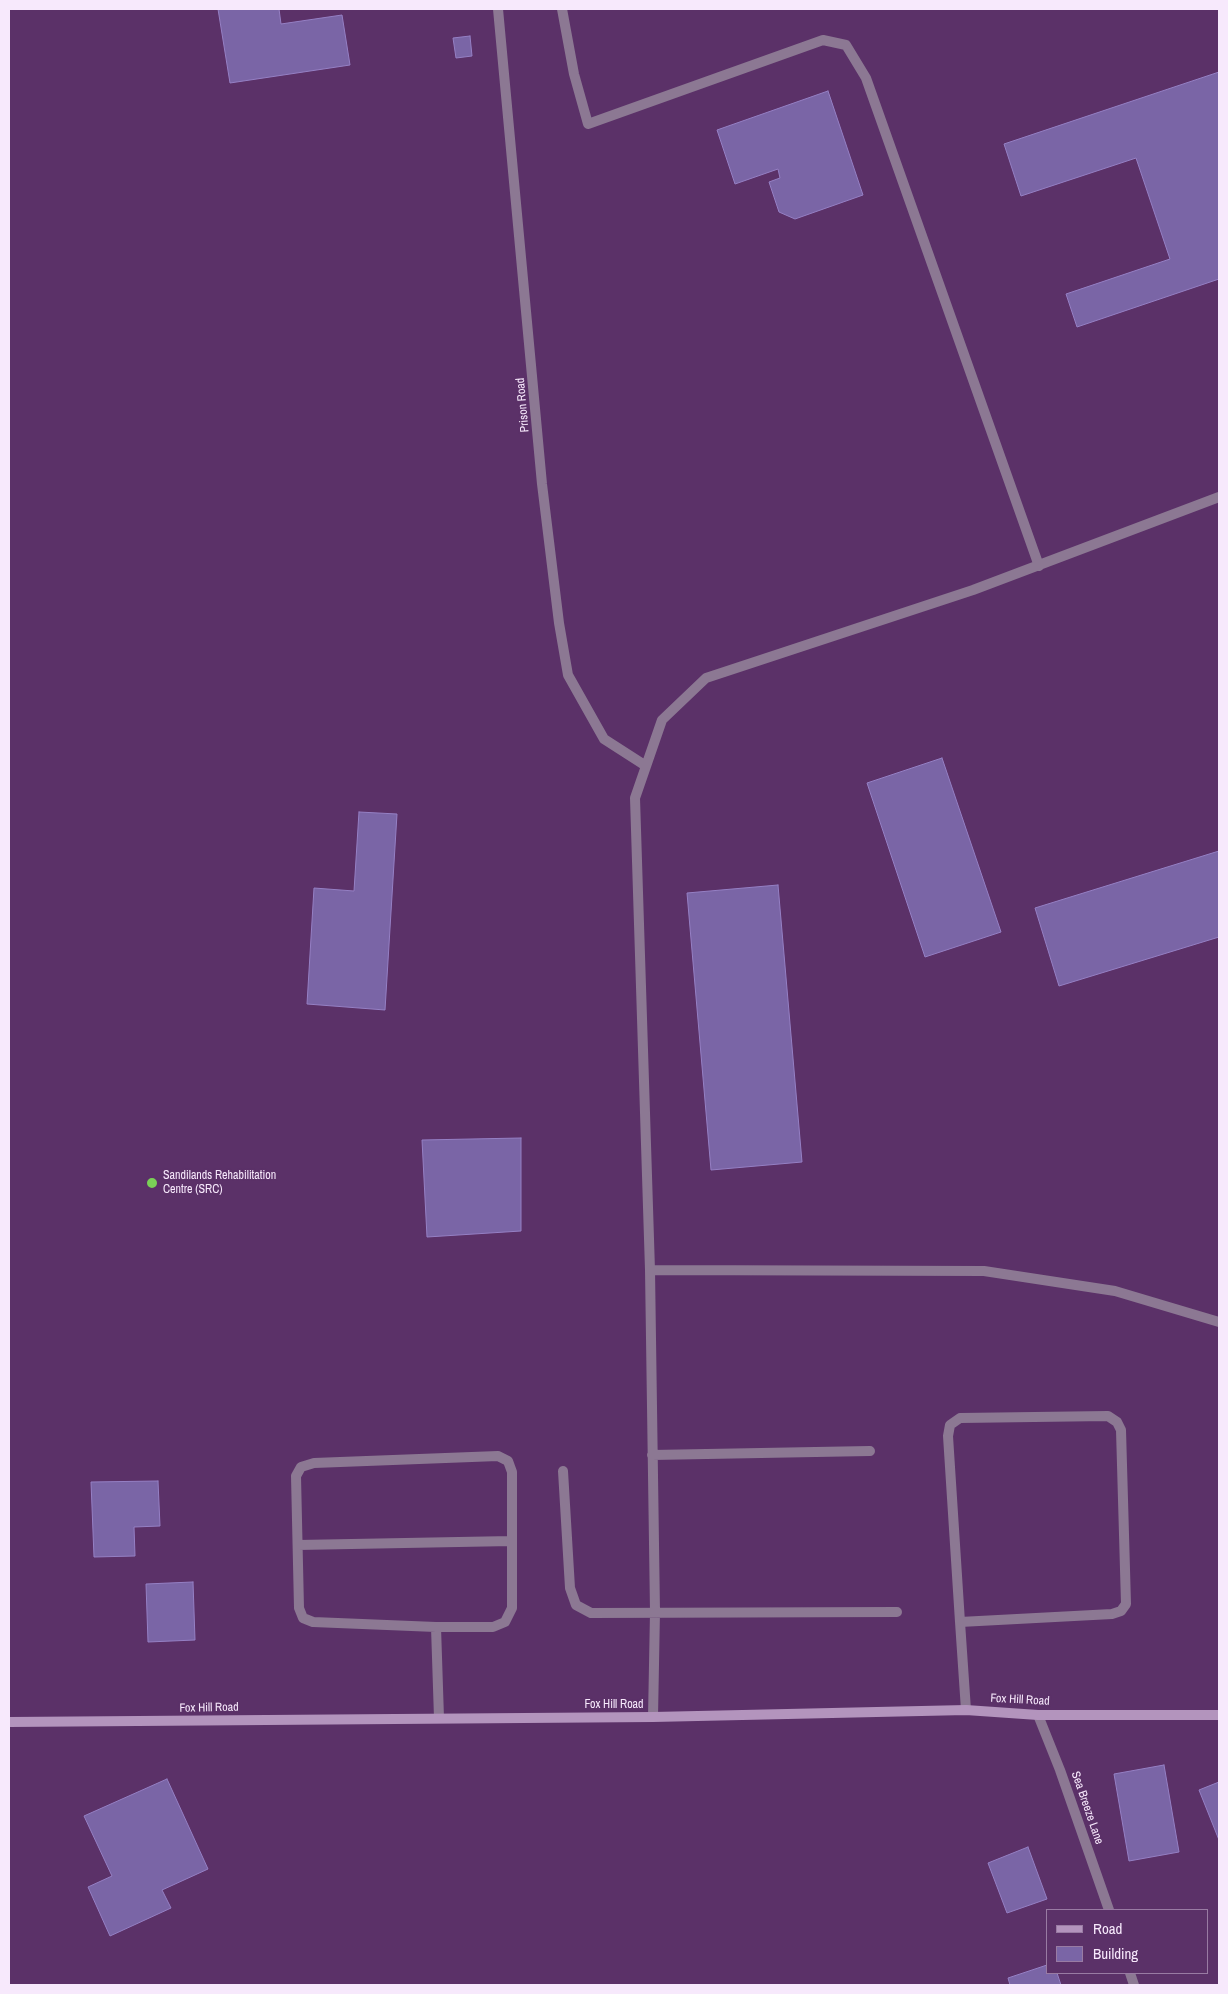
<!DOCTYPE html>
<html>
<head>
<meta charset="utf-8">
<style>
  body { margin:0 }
  #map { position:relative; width:1228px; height:1994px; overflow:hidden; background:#5b3168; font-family:"Archivo Narrow",sans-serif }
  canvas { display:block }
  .frame { position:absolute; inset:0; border:10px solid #f7e9fc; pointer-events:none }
  .legend { position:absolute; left:1046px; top:1909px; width:162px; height:65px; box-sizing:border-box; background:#5b3168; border:1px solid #997ba3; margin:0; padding:6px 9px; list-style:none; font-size:15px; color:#f7e9fc }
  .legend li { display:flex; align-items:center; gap:10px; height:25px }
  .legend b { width:25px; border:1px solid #997ba3 }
</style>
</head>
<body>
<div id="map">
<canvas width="1228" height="1994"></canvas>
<div class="frame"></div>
<ul class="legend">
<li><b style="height:6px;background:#b394bd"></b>Road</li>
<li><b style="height:14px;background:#7a65a6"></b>Building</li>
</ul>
</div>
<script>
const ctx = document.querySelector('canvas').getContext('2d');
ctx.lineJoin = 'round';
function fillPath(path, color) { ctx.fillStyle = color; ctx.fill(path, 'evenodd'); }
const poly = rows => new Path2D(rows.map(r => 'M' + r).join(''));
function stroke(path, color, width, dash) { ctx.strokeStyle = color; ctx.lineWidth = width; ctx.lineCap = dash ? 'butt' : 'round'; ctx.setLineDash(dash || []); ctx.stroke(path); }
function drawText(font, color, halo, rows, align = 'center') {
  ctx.font = font + ' "Archivo Narrow",sans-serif'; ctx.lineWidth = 4; ctx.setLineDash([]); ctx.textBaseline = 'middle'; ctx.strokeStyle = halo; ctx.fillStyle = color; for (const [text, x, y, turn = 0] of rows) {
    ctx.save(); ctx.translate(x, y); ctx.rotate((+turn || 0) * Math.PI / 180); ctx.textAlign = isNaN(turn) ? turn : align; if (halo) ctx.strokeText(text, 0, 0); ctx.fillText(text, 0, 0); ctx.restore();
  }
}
const building = poly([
  [218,9,279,9,281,24,342,15,350,65,230,83,218,9],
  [470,36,472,56,456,58,453,38,470,36],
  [1219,72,1219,279,1077,327,1066,294,1170,259,1136,158,1021,196,1004,144,1219,72],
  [828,91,863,195,795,219,779,212,769,182,780,178,778,169,735,184,717,130,828,91],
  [942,758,1001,932,925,957,867,783,942,758],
  [359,812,397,814,385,1010,307,1004,314,888,354,891,359,812],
  [1219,851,1219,937,1059,986,1035,908,1219,851],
  [778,885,802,1162,711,1170,687,893,778,885],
  [521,1138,521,1231,427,1237,422,1140,521,1138],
  [158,1481,160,1526,134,1527,135,1556,94,1557,91,1482,158,1481],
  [193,1582,195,1640,148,1642,146,1584,193,1582],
  [1164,1765,1179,1852,1129,1861,1114,1774,1164,1765],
  [167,1779,208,1869,162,1890,171,1908,110,1936,88,1887,112,1876,84,1816,167,1779],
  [1219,1782,1219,1840,1199,1790,1219,1782],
  [1028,1847,1047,1899,1007,1913,988,1863,1028,1847],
  [1047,1965,1047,1973,1057,1973,1061,1985,1010,1985,1008,1978,1047,1965]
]);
const lane = poly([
  [498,9,542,484,559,623,568,675,604,739,646,766],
  [562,9,574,74,588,124,823,40,846,45,866,78,1039,566],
  [650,1270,984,1271,1115,1291,1219,1322],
  [652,1455,870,1451],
  [498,1456,508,1461,512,1472,512,1608,505,1622,493,1627,436,1627,313,1622,303,1618,299,1608,296,1476,301,1467,314,1463,498,1456],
  [563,1471,570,1588,576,1605,591,1613,897,1612],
  [298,1545,512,1541],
  [960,1622,1112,1614,1121,1611,1126,1604,1121,1430,1117,1422,1108,1416,960,1418,950,1425,948,1436,960,1622,966,1710],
  [436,1627,439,1718],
  [653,1717,655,1612,650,1270,635,798,662,720,706,678,973,590,1219,497]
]);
const street = poly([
  [1038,1715,1060,1770,1109,1910],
  [1130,1973,1134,1985]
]);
const secondary = poly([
  [9,1722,653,1717,966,1710,1038,1715,1219,1715]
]);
const markers = [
  [152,1183,6,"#7ad157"]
];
const streetNames = [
  ["Prison Road",523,405,-95],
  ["Fox Hill Road",1020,1700,3],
  ["Fox Hill Road",614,1705],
  ["Fox Hill Road",209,1708,-1],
  ["Sea Breeze Lane",1087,1808,71]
];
const poiNames = [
  ["Sandilands Rehabilitation",163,1176],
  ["Centre (SRC)",163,1190]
];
fillPath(building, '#7a65a6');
stroke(building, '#9580c4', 1);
stroke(lane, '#8c7893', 10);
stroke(street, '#8c7893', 10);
stroke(secondary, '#b394bd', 10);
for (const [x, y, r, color] of markers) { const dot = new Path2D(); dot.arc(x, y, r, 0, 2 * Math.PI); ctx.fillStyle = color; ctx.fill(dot); stroke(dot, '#5b3168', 2); }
drawText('12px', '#f7e9fc', '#5b3168', streetNames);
drawText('12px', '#f7e9fc', '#5b3168', poiNames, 'left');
</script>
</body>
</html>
